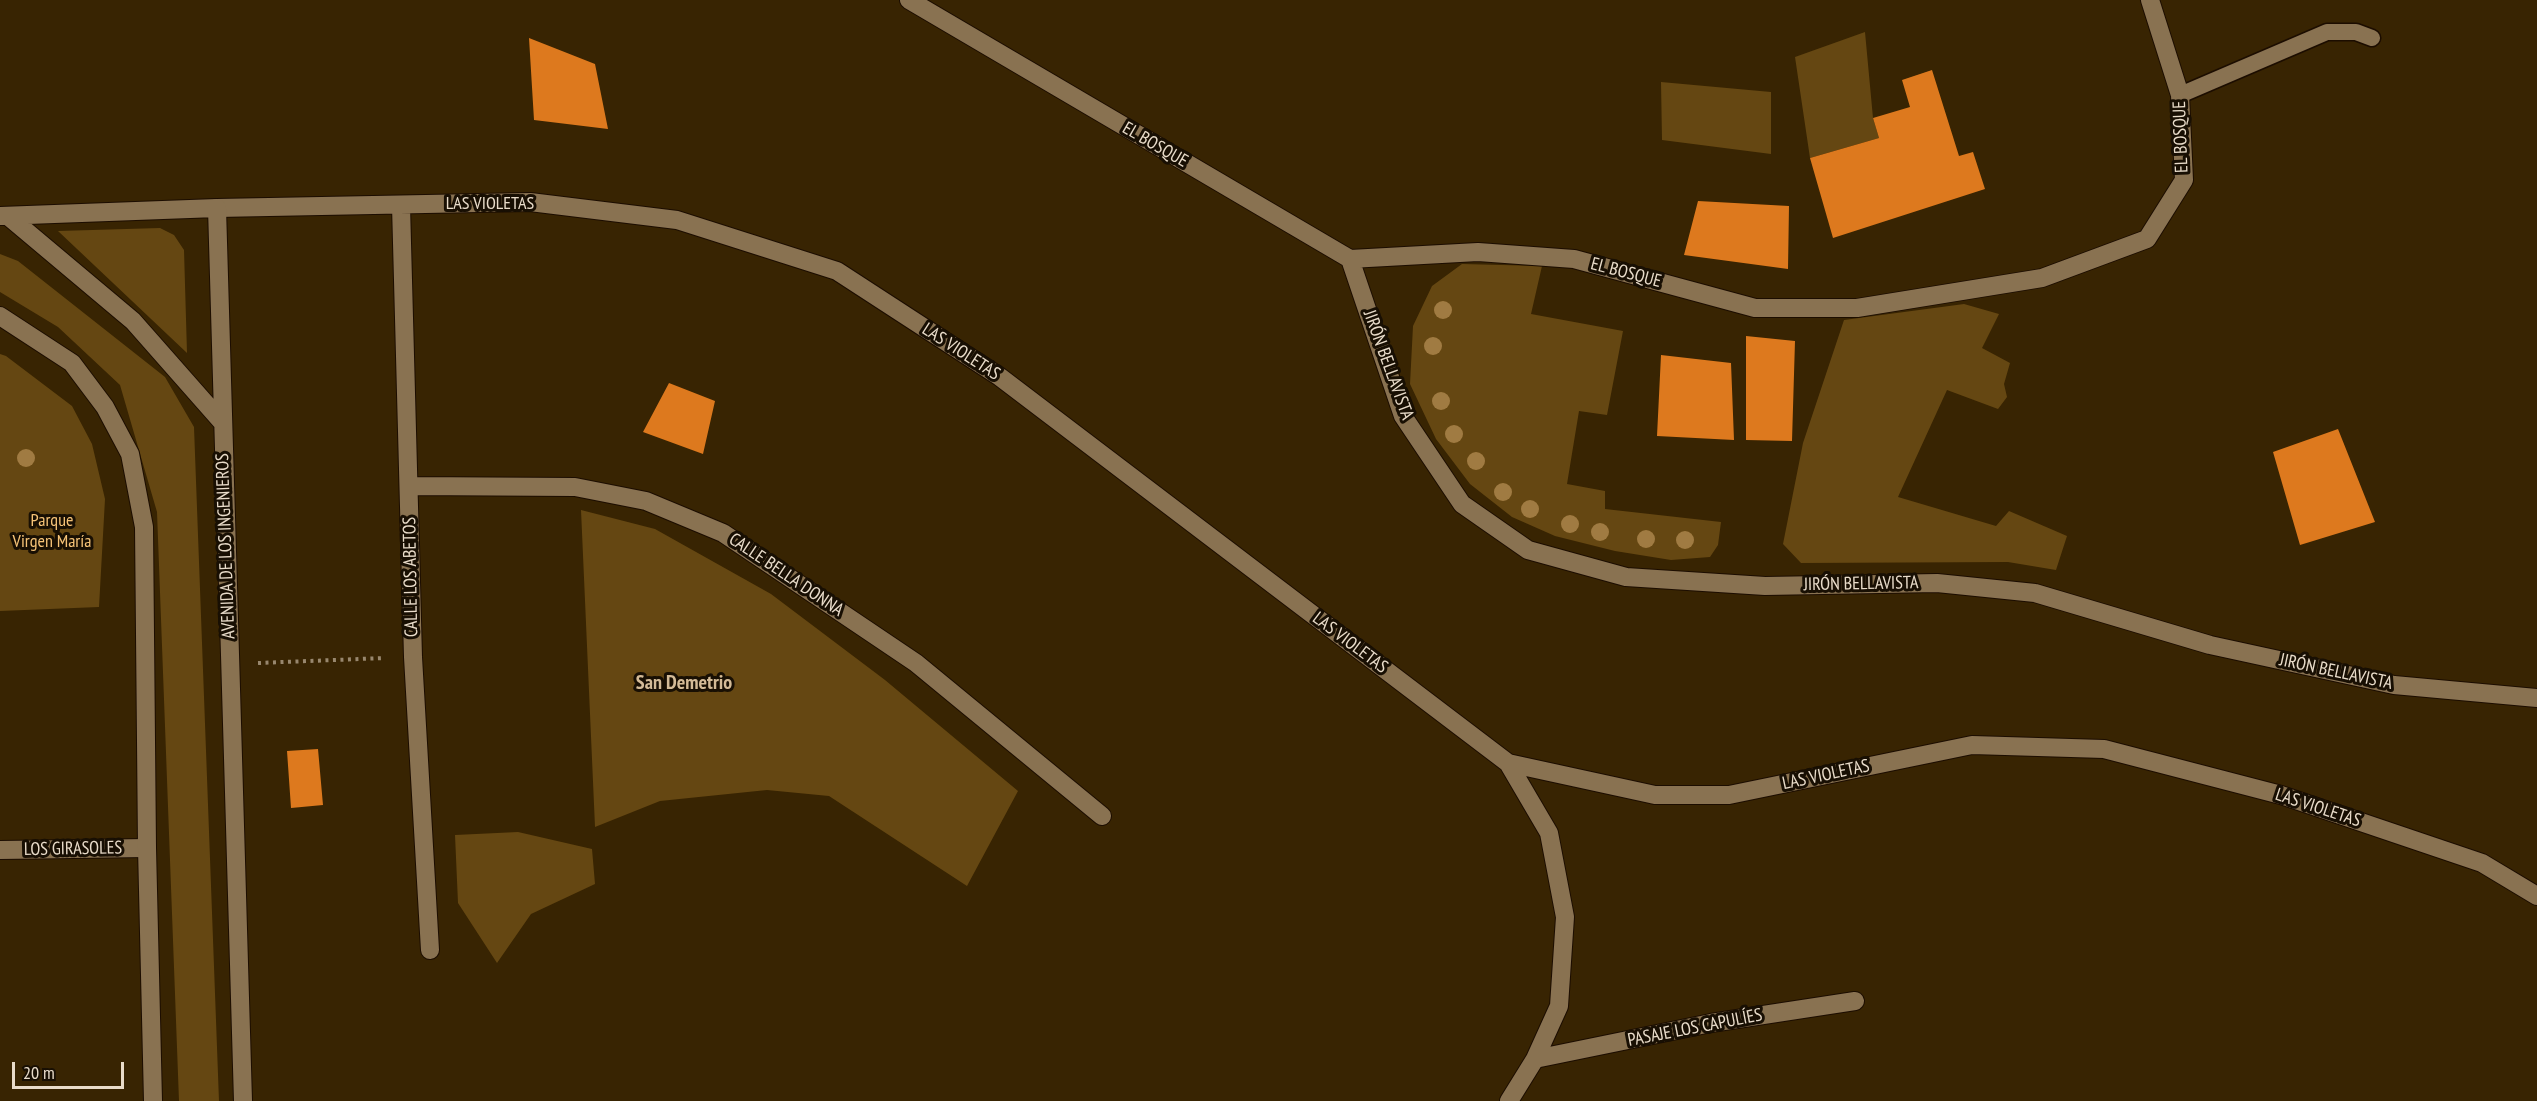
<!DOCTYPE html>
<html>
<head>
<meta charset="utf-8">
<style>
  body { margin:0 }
  #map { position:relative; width:2537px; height:1101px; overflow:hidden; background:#382402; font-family:"PT Sans Narrow",sans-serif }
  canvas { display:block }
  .scale { position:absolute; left:12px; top:1062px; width:112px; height:27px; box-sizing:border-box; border:3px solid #e9dcca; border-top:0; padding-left:8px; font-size:18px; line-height:21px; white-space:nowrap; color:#e9dcca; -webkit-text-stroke:4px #180f03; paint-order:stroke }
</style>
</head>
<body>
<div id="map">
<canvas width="2537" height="1101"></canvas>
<div class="scale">20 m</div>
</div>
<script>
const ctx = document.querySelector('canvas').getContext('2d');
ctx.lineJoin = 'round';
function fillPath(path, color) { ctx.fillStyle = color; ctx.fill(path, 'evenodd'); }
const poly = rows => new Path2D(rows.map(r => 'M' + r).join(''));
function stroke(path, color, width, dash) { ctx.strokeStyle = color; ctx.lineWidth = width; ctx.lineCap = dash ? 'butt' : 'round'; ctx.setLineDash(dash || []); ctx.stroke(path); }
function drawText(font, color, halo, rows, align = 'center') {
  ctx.font = font + ' "PT Sans Narrow",sans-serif'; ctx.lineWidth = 6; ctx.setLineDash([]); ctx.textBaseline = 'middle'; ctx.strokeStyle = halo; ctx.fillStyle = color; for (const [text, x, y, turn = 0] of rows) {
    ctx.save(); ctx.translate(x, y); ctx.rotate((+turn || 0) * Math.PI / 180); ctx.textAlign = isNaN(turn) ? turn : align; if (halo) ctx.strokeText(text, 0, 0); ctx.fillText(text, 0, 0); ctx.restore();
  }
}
const green = poly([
  [1865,32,1873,118,1879,138,1810,158,1795,57],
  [1661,82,1771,92,1771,154,1662,140],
  [160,228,174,235,184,250,187,353,58,231],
  [0,254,18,261,165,377,194,427,219,1101,179,1101,157,512,120,385,58,327,0,292],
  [1462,264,1542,266,1531,314,1623,331,1607,415,1579,411,1567,484,1605,491,1605,509,1721,522,1718,545,1710,557,1671,560,1615,551,1555,536,1512,517,1470,484,1436,439,1410,384,1413,326,1432,286],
  [1964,304,1999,314,1982,348,2010,363,2004,384,2007,397,1998,409,1947,390,1898,497,1996,526,2009,511,2067,536,2056,570,2008,562,1801,563,1783,544,1803,443,1844,320],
  [0,354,6,356,72,406,92,444,105,499,99,607,0,611],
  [581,510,655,529,771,594,885,680,1018,791,967,886,829,796,767,790,660,801,595,827],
  [518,832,592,849,595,884,531,914,497,963,458,903,455,835]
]);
const building = poly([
  [529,38,595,64,608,129,534,120],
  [1932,70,1959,156,1973,152,1985,189,1833,238,1810,158,1879,138,1873,118,1910,107,1902,80],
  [1698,201,1789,206,1788,269,1684,255],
  [1746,336,1795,341,1792,441,1746,440],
  [1661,355,1731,363,1734,440,1657,436],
  [669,383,715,401,703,454,643,432],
  [2338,429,2375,522,2300,545,2273,452],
  [318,749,323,805,291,808,287,751]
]);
const path = poly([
  [258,663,385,658]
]);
const service = poly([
  [2180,95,2327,32,2356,32,2372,38]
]);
const minor = poly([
  [909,0,1350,259,1478,252,1574,259,1755,308,1857,308,2042,278,2147,239,2184,180,2180,95,2150,0],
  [401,205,413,657,430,950],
  [217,208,530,202,677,220,837,271,1000,377,1508,763,1655,795,1729,795,1972,745,2104,749,2281,795,2482,863,2537,896],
  [1350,259,1403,416,1462,504,1528,550,1626,577,1765,586,1937,583,2035,593,2210,645,2394,685,2537,698],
  [409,486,575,487,646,501,723,533,916,663,1102,816],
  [1508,763,1549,833,1565,917,1559,1006,1535,1059,1509,1101],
  [0,850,147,848],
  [1535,1059,1711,1023,1855,1001]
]);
const tertiary = poly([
  [0,216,217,208,243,1101],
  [8,216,133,321,222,422],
  [0,316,72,363,105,407,130,454,144,527,147,848,153,1101]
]);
const trees = [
  [1443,310],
  [1433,346],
  [1441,401],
  [1454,434],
  [26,458],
  [1476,461],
  [1503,492],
  [1530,509],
  [1570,524],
  [1600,532],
  [1646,539],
  [1685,540]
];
const streetNames = [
  ["EL BOSQUE",2181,137,-92],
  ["EL BOSQUE",1155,145,30],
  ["LAS VIOLETAS",490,204],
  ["EL BOSQUE",1626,273,15],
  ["LAS VIOLETAS",961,352,33],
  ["JIRÓN BELLAVISTA",1388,365,70],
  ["AVENIDA DE LOS INGENIEROS",226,546,-92],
  ["CALLE BELLA DONNA",786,575,34],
  ["CALLE LOS ABETOS",411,577,-91],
  ["JIRÓN BELLAVISTA",1861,584,-1],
  ["LAS VIOLETAS",1350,643,37],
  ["JIRÓN BELLAVISTA",2336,672,12],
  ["LAS VIOLETAS",1826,775,-12],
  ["LAS VIOLETAS",2318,808,18],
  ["LOS GIRASOLES",73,849,-1],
  ["PASAJE LOS CAPULÍES",1695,1028,-11]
];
const parkNames = [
  ["Parque",52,521],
  ["Virgen María",52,542]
];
const neighbourhoodNames = [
  ["San Demetrio",684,683]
];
fillPath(green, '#654712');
fillPath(building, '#dd791e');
stroke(service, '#1c0d00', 19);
stroke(minor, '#1c0d00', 20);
stroke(tertiary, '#1c0d00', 20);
stroke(path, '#98876e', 4, [3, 4.5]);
stroke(service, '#897251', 16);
stroke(minor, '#897251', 18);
stroke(tertiary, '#897251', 18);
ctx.fillStyle = '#a07b42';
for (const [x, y] of trees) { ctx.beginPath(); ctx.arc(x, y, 9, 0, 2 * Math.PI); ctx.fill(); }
drawText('18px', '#e9dcca', '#180f03', streetNames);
drawText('18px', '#f6c377', '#180f03', parkNames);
drawText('bold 20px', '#d4bb97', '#180f03', neighbourhoodNames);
</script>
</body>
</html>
